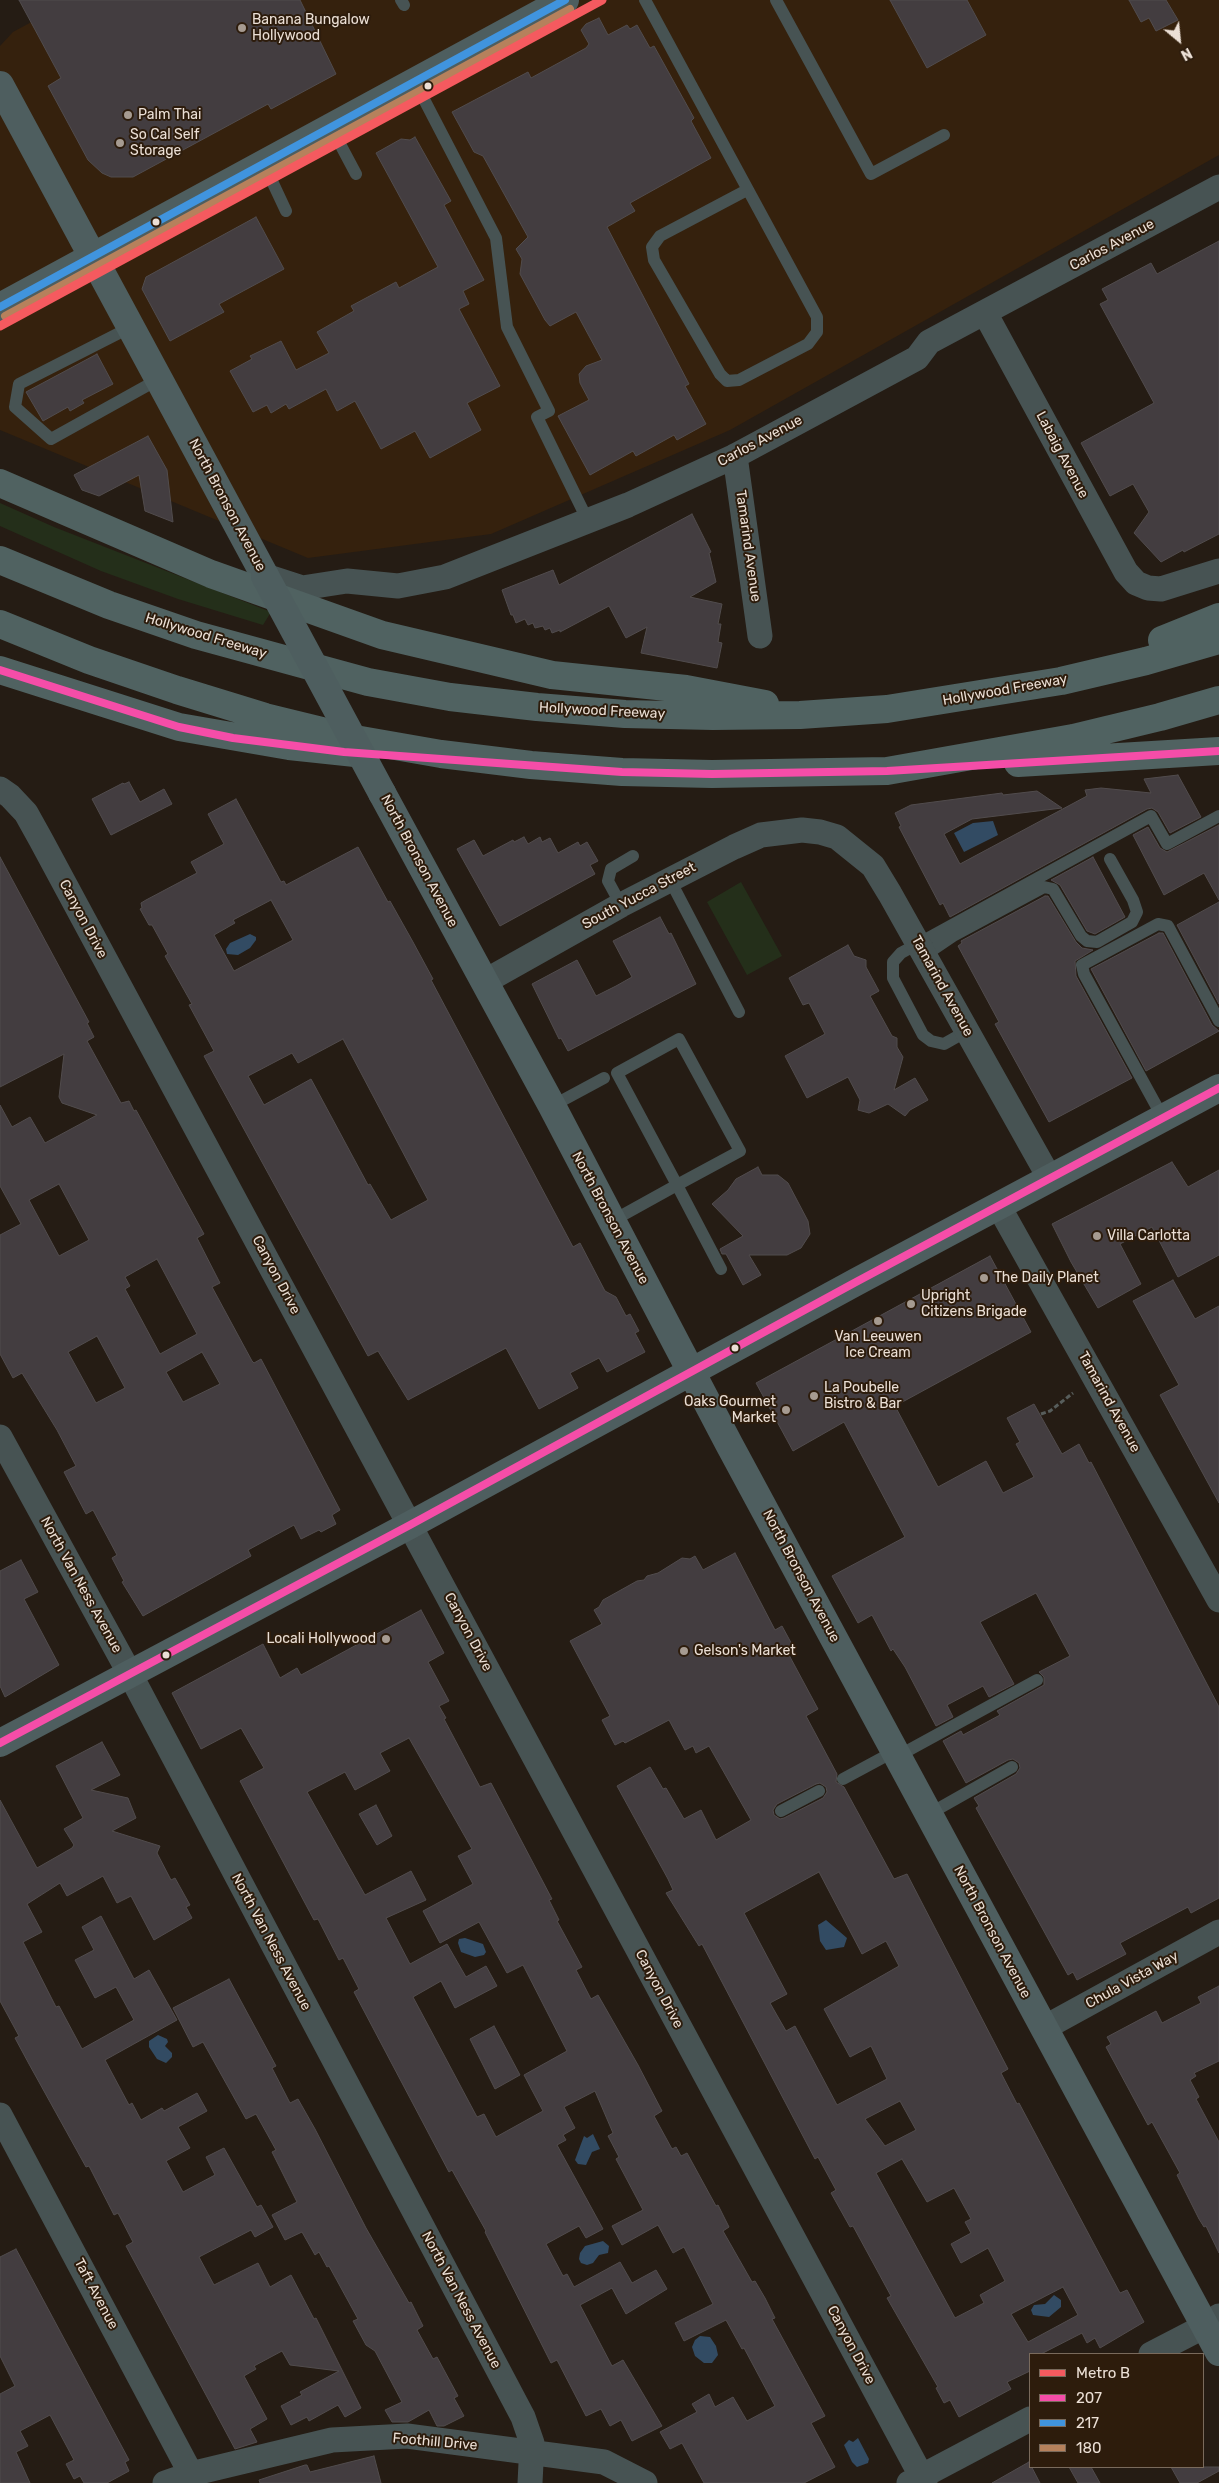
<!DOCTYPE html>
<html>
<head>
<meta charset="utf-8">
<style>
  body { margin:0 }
  #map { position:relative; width:1219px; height:2483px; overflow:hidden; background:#251c14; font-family:Rubik,sans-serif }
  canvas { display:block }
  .legend { position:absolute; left:1029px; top:2353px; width:175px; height:115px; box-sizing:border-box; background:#2d1c0c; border:1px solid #796a5c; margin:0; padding:6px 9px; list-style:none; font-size:15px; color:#ebdfd5 }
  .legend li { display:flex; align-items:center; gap:10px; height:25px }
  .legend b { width:25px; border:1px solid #796a5c }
  .north { position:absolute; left:1154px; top:15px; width:50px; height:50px; -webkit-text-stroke:4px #2d1c0c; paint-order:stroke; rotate:152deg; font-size:14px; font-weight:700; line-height:20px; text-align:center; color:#ebdfd5 }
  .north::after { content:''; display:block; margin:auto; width:18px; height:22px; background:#ebdfd5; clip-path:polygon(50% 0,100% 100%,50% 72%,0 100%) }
</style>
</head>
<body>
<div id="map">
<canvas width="1219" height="2483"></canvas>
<ul class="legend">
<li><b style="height:6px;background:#f55a5f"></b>Metro B</li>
<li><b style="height:6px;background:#f54da8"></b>207</li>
<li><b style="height:6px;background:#4094de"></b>217</li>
<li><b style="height:6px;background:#b6815c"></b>180</li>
</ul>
<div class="north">N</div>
</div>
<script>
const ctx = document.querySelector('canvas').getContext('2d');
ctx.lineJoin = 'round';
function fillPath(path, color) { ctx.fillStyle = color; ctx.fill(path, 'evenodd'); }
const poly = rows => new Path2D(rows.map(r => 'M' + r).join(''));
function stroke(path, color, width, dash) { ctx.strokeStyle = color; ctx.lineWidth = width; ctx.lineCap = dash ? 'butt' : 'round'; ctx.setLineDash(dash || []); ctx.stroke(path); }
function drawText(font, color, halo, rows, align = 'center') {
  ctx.font = font + ' Rubik,sans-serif'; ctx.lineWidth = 4; ctx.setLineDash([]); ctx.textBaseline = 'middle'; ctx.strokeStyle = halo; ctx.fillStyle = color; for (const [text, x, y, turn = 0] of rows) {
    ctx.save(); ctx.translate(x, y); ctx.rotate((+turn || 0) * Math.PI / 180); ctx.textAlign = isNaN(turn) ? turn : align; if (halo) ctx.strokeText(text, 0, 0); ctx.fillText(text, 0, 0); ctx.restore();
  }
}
const built = poly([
  [72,0,1219,0,1219,155,730,430,491,534,308,558,0,430,0,46,13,32]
]);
const green = poly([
  [0,503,54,527,271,612,263,625,178,599,101,571,0,526],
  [741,882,782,956,747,975,707,902]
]);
const water = poly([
  [993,821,998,835,964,852,954,833,973,823],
  [250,934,256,937,256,940,250,948,238,955,227,954,226,949,230,943],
  [826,1920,847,1938,844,1947,826,1950,820,1941,818,1925],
  [465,1938,483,1944,486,1952,484,1955,475,1957,461,1952,458,1943,459,1939],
  [158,2035,167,2039,168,2042,165,2046,172,2053,172,2057,166,2063,157,2059,149,2047,149,2041],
  [593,2134,600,2149,592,2152,586,2165,578,2164,575,2160,584,2136,587,2138],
  [603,2241,609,2246,608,2253,599,2255,593,2263,587,2265,581,2263,579,2259,580,2253,585,2246],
  [1054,2295,1061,2300,1061,2307,1049,2317,1033,2315,1031,2310,1034,2305,1045,2304],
  [700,2336,710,2337,716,2346,718,2355,712,2363,704,2363,695,2356,692,2347,695,2340],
  [858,2438,869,2459,868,2463,857,2467,852,2462,844,2445,849,2440,853,2442]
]);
const building = poly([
  [19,0,300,0,336,74,271,109,268,104,133,177,111,177,102,173,88,160,48,86,61,78,19,0],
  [890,0,967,0,986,35,927,68,890,0],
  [1129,0,1166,0,1178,20,1156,31,1149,18,1141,22,1129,0],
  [599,18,608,35,627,25,630,29,637,25,650,48,654,46,694,118,691,121,711,158,630,203,635,211,607,227,689,384,685,386,706,424,677,440,674,435,636,456,633,451,590,475,558,416,589,400,580,383,579,374,586,366,602,360,576,312,550,326,545,320,520,274,522,259,516,249,528,237,483,156,474,152,452,112,528,72,531,78,586,48,589,44,581,30,586,24,599,18],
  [415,137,451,201,444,205,484,280,463,291,469,304,459,309,500,386,467,403,481,430,430,458,415,431,381,449,355,401,337,411,326,389,289,409,286,404,271,413,267,405,253,412,230,371,252,359,250,356,281,341,296,370,329,353,317,332,354,311,351,306,396,282,399,288,438,267,376,153,401,139,410,140,415,137],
  [256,217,284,269,219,304,224,312,170,341,142,289,146,277,256,217],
  [1219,241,1219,534,1184,552,1183,550,1161,562,1134,533,1149,512,1133,484,1110,496,1081,443,1154,403,1100,304,1108,300,1102,289,1151,263,1157,274,1219,241],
  [97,354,113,384,82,400,84,403,70,411,68,407,43,421,26,392,97,354],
  [148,436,167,470,173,522,145,511,139,475,99,496,82,490,74,475,148,436],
  [692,514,711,552,709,553,716,582,690,597,722,604,718,624,721,624,718,642,722,643,717,668,641,653,647,627,626,638,609,606,560,632,560,630,552,633,550,628,545,630,543,626,535,628,533,623,528,625,525,619,516,623,513,615,511,615,502,590,553,570,559,585,692,514],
  [1178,775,1201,817,1170,833,1158,812,1152,808,1147,809,950,917,943,903,940,905,899,827,901,826,895,813,911,805,1002,793,1003,795,1037,791,1062,808,972,819,944,834,960,864,1087,796,1085,790,1101,788,1151,793,1144,779,1178,775],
  [129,782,140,802,164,789,172,804,111,835,92,799,123,783,124,784,129,782],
  [236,799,281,882,284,881,286,885,358,847,388,902,390,901,413,942,433,979,431,980,573,1247,580,1243,605,1291,616,1297,626,1316,630,1314,639,1331,635,1333,645,1352,607,1372,599,1358,570,1373,578,1388,539,1409,506,1348,408,1400,378,1351,368,1356,204,1056,214,1051,189,1005,192,1004,165,956,168,954,152,925,149,925,140,909,142,908,141,903,146,900,197,873,191,862,224,844,208,814,236,799],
  [271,900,293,940,234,971,214,935,235,923,233,920,271,900],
  [343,1039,428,1200,391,1220,370,1184,368,1185,311,1079,264,1105,248,1076,292,1053,298,1063,343,1039],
  [1219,825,1219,900,1204,873,1164,895,1133,835,1148,827,1160,848,1167,852,1219,825],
  [524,837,528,844,540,837,542,842,550,838,558,853,578,842,580,846,587,842,598,861,590,865,595,874,500,926,457,849,474,840,483,856,513,840,514,842,524,837],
  [0,857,89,1022,87,1023,94,1037,87,1041,121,1103,129,1101,134,1111,136,1110,204,1234,197,1238,220,1283,212,1287,252,1361,254,1363,261,1359,340,1510,332,1515,336,1524,321,1532,319,1530,301,1539,294,1525,248,1550,251,1556,143,1616,122,1582,124,1581,112,1558,117,1555,93,1510,86,1514,64,1472,76,1466,57,1430,22,1373,13,1378,0,1354,0,1235,21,1224,0,1186,0,1105,12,1127,30,1117,45,1143,97,1115,62,1103,59,1097,64,1054,0,1087,0,857],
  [59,1184,89,1240,59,1256,29,1200,59,1184],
  [157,1259,197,1334,160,1354,125,1289,130,1286,125,1277,157,1259],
  [97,1336,125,1388,96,1403,68,1352,97,1336],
  [202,1352,220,1384,183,1402,166,1372,202,1352],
  [1093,857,1125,917,1095,934,1087,931,1060,885,1051,880,1093,857],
  [1045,896,1048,896,1076,942,1082,948,1093,950,1075,961,1076,976,1132,1078,1049,1122,995,1024,999,1022,958,946,962,943,961,941,1045,896],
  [1219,902,1219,1004,1177,925,1219,902],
  [660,917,669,934,671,933,696,984,568,1051,561,1038,559,1039,532,984,577,960,596,996,616,986,632,977,613,941,660,917],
  [1159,933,1163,933,1212,1025,1219,1031,1146,1071,1091,969,1159,933],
  [848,945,854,956,866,960,866,967,879,991,870,996,892,1036,897,1038,897,1047,903,1057,894,1090,915,1078,928,1100,910,1110,905,1116,888,1104,869,1113,858,1110,860,1100,848,1077,807,1098,785,1056,825,1034,809,1003,803,1005,789,978,848,945],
  [1172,1162,1188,1187,1219,1170,1219,1255,1178,1277,1152,1227,1120,1244,1141,1284,1098,1308,1071,1262,1052,1224,1172,1162],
  [758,1167,762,1175,778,1175,788,1183,808,1221,810,1234,801,1248,787,1255,749,1255,761,1275,743,1285,726,1254,722,1254,720,1249,743,1236,712,1204,728,1190,736,1179,758,1167],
  [990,1256,1031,1332,895,1406,938,1487,986,1461,1003,1493,1034,1477,1016,1444,1020,1442,1007,1418,1034,1404,1062,1454,1079,1444,1089,1463,1091,1462,1219,1707,1219,1898,1191,1913,1188,1907,1120,1943,1126,1954,1077,1980,1073,1972,1068,1975,976,1808,979,1806,974,1798,1016,1774,1020,1768,1019,1763,1013,1759,1008,1760,966,1783,943,1741,961,1731,963,1735,1000,1715,997,1711,1044,1685,1044,1677,1039,1672,1070,1656,1036,1593,980,1622,1014,1684,989,1697,983,1686,947,1705,953,1717,936,1726,905,1667,893,1649,891,1651,872,1615,858,1623,832,1576,905,1537,844,1422,793,1451,756,1383,990,1256],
  [1173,1280,1195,1319,1219,1306,1219,1503,1160,1395,1179,1385,1133,1301,1173,1280],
  [735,1553,775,1630,782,1626,795,1650,789,1653,789,1655,818,1709,806,1716,837,1774,836,1782,844,1787,894,1879,907,1874,1008,2069,1001,2073,1017,2104,1019,2103,1120,2293,1127,2290,1144,2322,1100,2348,1095,2338,1087,2343,1082,2333,1041,2354,1030,2354,1030,2371,1007,2382,1011,2389,959,2417,950,2400,944,2403,936,2388,938,2387,887,2298,891,2296,853,2226,850,2227,831,2193,836,2190,818,2157,815,2159,702,1944,699,1946,666,1893,673,1890,668,1879,617,1786,650,1767,663,1789,666,1788,684,1819,701,1810,716,1840,751,1820,709,1746,696,1753,693,1746,685,1750,669,1720,625,1743,623,1741,615,1745,602,1720,610,1716,570,1641,602,1624,594,1610,599,1607,603,1600,637,1581,644,1580,647,1576,658,1573,682,1558,690,1559,695,1556,703,1570,735,1553],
  [816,1784,820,1783,826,1787,827,1792,823,1798,784,1818,780,1819,774,1815,773,1810,777,1804,816,1784],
  [819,1872,862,1954,886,1941,899,1966,824,2009,850,2057,871,2046,887,2079,837,2105,795,2026,786,2031,770,2003,787,1994,744,1913,819,1872],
  [900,2101,916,2130,885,2146,865,2119,900,2101],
  [902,2159,927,2202,954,2188,971,2219,965,2222,971,2233,951,2244,961,2263,988,2248,1005,2281,980,2295,984,2303,955,2318,876,2173,902,2159],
  [1063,2287,1078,2315,1028,2342,1011,2314,1063,2287],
  [21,1560,38,1592,24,1599,59,1665,5,1697,0,1686,0,1571,21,1560],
  [421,1610,444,1653,428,1662,449,1701,439,1706,446,1718,444,1719,480,1787,491,1783,552,1899,549,1900,559,1920,557,1921,582,1967,576,1970,591,1999,598,1995,638,2065,662,2111,654,2116,672,2149,676,2147,681,2156,687,2153,716,2206,718,2205,729,2227,723,2231,752,2282,755,2281,765,2298,775,2318,772,2319,825,2416,811,2423,835,2467,804,2483,704,2483,682,2443,670,2449,660,2432,697,2412,692,2404,709,2394,715,2407,733,2397,747,2421,775,2406,744,2348,742,2349,726,2320,684,2341,675,2323,713,2304,684,2247,673,2253,658,2225,622,2245,612,2226,643,2210,616,2159,619,2157,608,2136,613,2133,595,2091,564,2107,575,2128,563,2135,566,2140,557,2145,603,2229,586,2238,579,2226,546,2244,563,2276,567,2274,574,2287,620,2262,632,2283,656,2270,667,2289,626,2314,612,2288,580,2305,612,2366,623,2360,662,2426,632,2441,621,2420,610,2426,601,2409,586,2416,557,2360,551,2363,485,2232,486,2231,452,2170,449,2172,354,1992,359,1989,343,1958,339,1960,318,1919,314,1920,240,1781,264,1768,241,1728,201,1749,172,1693,263,1644,280,1678,297,1668,301,1675,421,1610],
  [409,1738,472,1849,458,1856,473,1884,423,1911,440,1943,479,1922,507,1973,523,1965,567,2051,524,2075,543,2111,496,2137,484,2114,477,2117,413,1997,441,1981,455,2008,497,1986,486,1966,466,1977,447,1944,410,1964,386,1918,426,1900,411,1871,365,1895,307,1792,345,1772,355,1790,390,1771,380,1753,409,1738],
  [102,1742,120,1775,91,1790,128,1798,136,1818,112,1831,160,1846,157,1853,171,1880,175,1878,190,1905,186,1907,192,1918,154,1940,131,1896,117,1903,103,1876,67,1896,60,1883,27,1904,42,1932,23,1942,56,2007,59,2006,82,2049,134,2020,116,1987,95,1998,75,1960,94,1950,82,1927,101,1916,134,1979,149,1970,177,2020,105,2060,129,2105,132,2103,141,2120,162,2108,164,2111,197,2093,207,2111,178,2127,190,2148,166,2161,183,2192,215,2175,206,2157,224,2148,257,2207,261,2205,273,2227,255,2237,251,2230,199,2257,214,2285,258,2263,270,2287,291,2275,314,2319,316,2318,361,2408,345,2417,338,2405,309,2421,307,2417,291,2425,281,2406,302,2395,300,2392,339,2371,290,2365,282,2351,254,2366,256,2369,244,2376,267,2419,250,2429,257,2442,235,2449,126,2246,133,2242,118,2213,114,2215,89,2166,86,2167,29,2064,15,2038,19,2036,0,2001,0,1800,37,1868,72,1848,74,1845,64,1829,83,1818,56,1766,102,1742],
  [376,1805,392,1836,377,1845,359,1814,376,1805],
  [229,1979,276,2066,272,2068,290,2103,298,2099,315,2129,366,2228,409,2303,411,2302,423,2326,417,2330,433,2359,437,2357,458,2396,454,2398,464,2416,444,2426,437,2426,429,2410,408,2422,392,2422,385,2410,402,2402,375,2351,366,2345,353,2321,358,2319,329,2266,327,2267,319,2252,315,2255,302,2232,285,2240,272,2215,297,2202,272,2152,276,2150,256,2114,246,2119,203,2042,193,2047,173,2008,229,1979],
  [1219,1986,1219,2061,1194,2073,1196,2076,1190,2080,1199,2097,1196,2099,1219,2142,1219,2253,1206,2226,1204,2227,1199,2219,1177,2175,1180,2173,1152,2122,1148,2125,1106,2047,1111,2044,1107,2037,1156,2011,1162,2023,1201,2003,1198,1997,1219,1986],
  [494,2026,520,2075,495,2089,470,2039,494,2026],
  [16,2249,129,2460,125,2462,129,2471,107,2483,84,2483,80,2476,74,2479,66,2464,74,2460,50,2415,20,2431,28,2446,16,2452,30,2483,0,2483,0,2394,15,2386,0,2356,0,2257,16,2249],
  [374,2456,381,2483,260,2483,259,2480,305,2465,307,2465,310,2472,374,2456],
  [1029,2462,1040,2483,992,2483,1029,2462],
  [1069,2467,1091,2467,1100,2483,1078,2483,1069,2467],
  [1171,2467,1219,2467,1219,2471,1197,2483,1180,2483,1171,2467]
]);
const path = poly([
  [1041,1414,1050,1411,1073,1393]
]);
const lane = poly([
  [401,0,404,5],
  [645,0,817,317,817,332,808,344,739,380,727,381,720,374,654,260,652,247,660,236,747,190],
  [776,0,871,174,944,135],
  [415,82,496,238,507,327,549,411,537,417,588,521],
  [331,127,356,174],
  [264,164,286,211],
  [131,327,19,384,15,407,51,439,159,379],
  [670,880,739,1012],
  [621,905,608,881,611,869,633,856],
  [925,955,953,936,1044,887,1053,889,1081,936,1087,941,1097,942,1132,922,1137,912,1133,900,1110,859],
  [967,1031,944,1044,931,1041,923,1035,893,978,893,962,901,953,1151,816,1167,844,1219,816],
  [552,1106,604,1078],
  [1163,1118,1084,974,1082,965,1158,924,1168,926,1219,1021],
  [612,1221,677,1185,740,1151,679,1039,617,1073,677,1185,721,1269],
  [898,1756,1037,1680],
  [843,1779,895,1751],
  [781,1811,819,1791],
  [929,1814,1012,1767]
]);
const street = poly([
  [985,313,1126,572,1136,583,1148,588,1161,589,1219,571],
  [735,456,760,636],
  [265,576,302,588,347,581,398,586,445,577,628,505,735,456,917,358,929,342,1219,187],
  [0,789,10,796,26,813,41,840,925,2483],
  [484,982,621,905,734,847,761,835,802,830,820,832,837,837,873,866,890,894,1049,1177],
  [998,1205,1219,1600],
  [0,1437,130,1674,523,2417,532,2443,530,2483],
  [1044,2028,1219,1932],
  [0,2115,191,2474,187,2483],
  [1151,2354,1205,2326,1219,2316],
  [165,2483,191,2474,332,2440,407,2436,604,2462,645,2483],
  [909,2483,1030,2419]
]);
const secondary = poly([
  [0,85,265,576],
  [0,307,565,0],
  [382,793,552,1106,729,1444,1219,2352],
  [0,1743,410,1525,856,1282,1219,1088]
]);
const highway = poly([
  [0,483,211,574,382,635,552,675,686,689,765,704],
  [0,560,109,605,196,635,368,682,450,697,537,707,625,714,713,716,800,715,887,709,1061,681,1146,661,1219,640],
  [0,624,89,660,177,690,265,717,355,739,441,754,531,765,622,772,712,774,887,771,1073,738,1160,717,1219,700],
  [1162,640,1219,617],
  [0,670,179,727,289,746,355,753],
  [1018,763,1219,751]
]);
const secondaryBridge = poly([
  [265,576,382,793]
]);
const bus1 = poly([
  [0,670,179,727,233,738,344,752,622,772,712,774,887,771,1219,751],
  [0,1743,410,1525,856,1282,1219,1088]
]);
const bus2 = poly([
  [0,307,565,0]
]);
const bus3 = poly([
  [5,316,570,9]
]);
const metro1 = poly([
  [0,326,602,0]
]);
const markers = [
  [242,28,5,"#a69b91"],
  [428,86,4.5,"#ebdfd5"],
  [128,115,5,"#a69b91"],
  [120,143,5,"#a69b91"],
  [156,222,4.5,"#ebdfd5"],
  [1097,1236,5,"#a69b91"],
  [984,1278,5,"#a69b91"],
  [911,1304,5,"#a69b91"],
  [878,1321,5,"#a69b91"],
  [735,1348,4.5,"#ebdfd5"],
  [814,1396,5,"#a69b91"],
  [786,1410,5,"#a69b91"],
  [386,1639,5,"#a69b91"],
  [684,1651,5,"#a69b91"],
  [166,1655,4.5,"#ebdfd5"]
];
const poiNames = [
  ["Banana Bungalow",252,20],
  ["Hollywood",252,36],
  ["Palm Thai",138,115],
  ["So Cal Self",130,135],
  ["Storage",130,151],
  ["Villa Carlotta",1107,1236],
  ["The Daily Planet",994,1278],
  ["Upright",921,1296],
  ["Citizens Brigade",921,1312],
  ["Van Leeuwen",878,1337,"center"],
  ["Ice Cream",878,1353,"center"],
  ["La Poubelle",824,1388],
  ["Bistro & Bar",824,1404],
  ["Oaks Gourmet",776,1402,"right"],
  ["Market",776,1418,"right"],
  ["Locali Hollywood",376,1639,"right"],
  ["Gelson's Market",694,1651]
];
const streetNames = [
  ["Carlos Avenue",1112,245,-28],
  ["Carlos Avenue",760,441,-28],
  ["Labaig Avenue",1062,455,62],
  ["North Bronson Avenue",227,505,62],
  ["Tamarind Avenue",748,546,82],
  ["Hollywood Freeway",206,636,17],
  ["Hollywood Freeway",1005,690,-10],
  ["Hollywood Freeway",602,711,3],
  ["North Bronson Avenue",419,861,62],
  ["South Yucca Street",639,896,-28],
  ["Canyon Drive",83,919,62],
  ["Tamarind Avenue",942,986,61],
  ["North Bronson Avenue",610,1218,62],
  ["Canyon Drive",276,1275,62],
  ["Tamarind Avenue",1109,1402,61],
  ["North Bronson Avenue",801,1576,62],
  ["North Van Ness Avenue",81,1585,61],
  ["Canyon Drive",468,1632,62],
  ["North Bronson Avenue",992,1932,62],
  ["North Van Ness Avenue",271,1942,62],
  ["Chula Vista Way",1132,1980,-29],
  ["Canyon Drive",659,1989,62],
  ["Taft Avenue",96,2294,62],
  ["North Van Ness Avenue",461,2300,62],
  ["Canyon Drive",851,2345,62],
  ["Foothill Drive",435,2442,5]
];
fillPath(built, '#35210d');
fillPath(green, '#242f1a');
fillPath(water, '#324b63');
fillPath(building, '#433d40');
stroke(building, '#514c4d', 1);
stroke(path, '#575d5b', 3, [5, 2.5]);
stroke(lane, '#475353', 12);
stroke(street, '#475353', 25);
stroke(secondary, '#4e5e5f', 28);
stroke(highway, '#506261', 28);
stroke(secondaryBridge, '#4e5e5f', 28);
stroke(bus1, '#f54da8', 8);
stroke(bus2, '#4094de', 8);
stroke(bus3, '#b6815c', 8);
stroke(metro1, '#f55a5f', 9);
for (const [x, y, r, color] of markers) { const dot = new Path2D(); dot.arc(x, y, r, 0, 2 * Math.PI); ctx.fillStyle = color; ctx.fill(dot); stroke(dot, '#2d1c0c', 2); }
drawText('14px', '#ebdfd5', '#2d1c0c', poiNames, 'left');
drawText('14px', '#ebdfd5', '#2d1c0c', streetNames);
</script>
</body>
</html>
